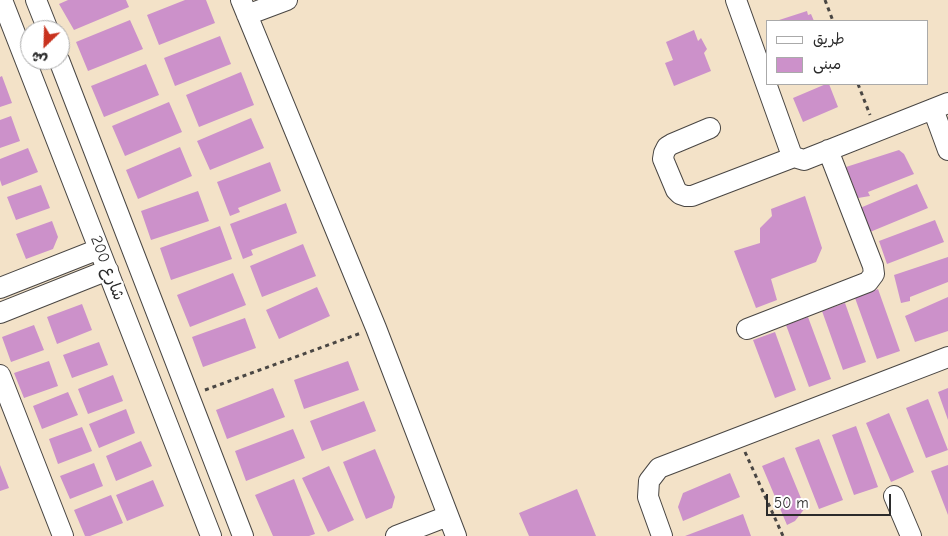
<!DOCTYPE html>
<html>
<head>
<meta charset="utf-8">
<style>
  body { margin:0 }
  #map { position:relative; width:948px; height:536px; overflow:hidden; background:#f3e2c8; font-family:"Comic Neue","Playpen Sans Arabic",sans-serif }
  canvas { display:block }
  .legend { position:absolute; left:766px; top:20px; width:162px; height:65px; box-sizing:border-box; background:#fff; border:1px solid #aaa; margin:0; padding:6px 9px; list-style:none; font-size:15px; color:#2b2b2b }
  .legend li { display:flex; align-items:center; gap:10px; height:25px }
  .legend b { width:25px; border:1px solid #aaa }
  .north { position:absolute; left:20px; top:20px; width:50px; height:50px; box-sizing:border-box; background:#fff; border:1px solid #aaa; border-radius:50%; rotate:204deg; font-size:14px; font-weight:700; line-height:20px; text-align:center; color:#2b2b2b }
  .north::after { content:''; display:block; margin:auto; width:18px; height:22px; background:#c8321e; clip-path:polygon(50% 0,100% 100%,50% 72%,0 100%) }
  .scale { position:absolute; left:766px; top:494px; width:125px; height:22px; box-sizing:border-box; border:2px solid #2b2b2b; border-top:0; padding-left:6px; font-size:15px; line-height:18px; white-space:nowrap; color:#2b2b2b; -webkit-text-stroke:4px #fff; paint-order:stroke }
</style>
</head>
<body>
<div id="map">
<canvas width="948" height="536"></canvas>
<ul class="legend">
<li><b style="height:6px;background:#fff"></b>طريق</li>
<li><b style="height:14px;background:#cc91ca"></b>مبنى</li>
</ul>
<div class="north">ش</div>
<div class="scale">50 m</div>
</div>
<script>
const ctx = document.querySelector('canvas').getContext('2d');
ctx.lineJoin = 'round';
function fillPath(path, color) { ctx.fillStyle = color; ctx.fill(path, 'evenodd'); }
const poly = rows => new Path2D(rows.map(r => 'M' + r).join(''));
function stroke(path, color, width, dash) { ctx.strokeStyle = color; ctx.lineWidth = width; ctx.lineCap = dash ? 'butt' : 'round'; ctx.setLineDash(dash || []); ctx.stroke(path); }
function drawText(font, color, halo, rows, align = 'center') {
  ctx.font = font + ' "Comic Neue","Playpen Sans Arabic",sans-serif'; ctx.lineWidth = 4.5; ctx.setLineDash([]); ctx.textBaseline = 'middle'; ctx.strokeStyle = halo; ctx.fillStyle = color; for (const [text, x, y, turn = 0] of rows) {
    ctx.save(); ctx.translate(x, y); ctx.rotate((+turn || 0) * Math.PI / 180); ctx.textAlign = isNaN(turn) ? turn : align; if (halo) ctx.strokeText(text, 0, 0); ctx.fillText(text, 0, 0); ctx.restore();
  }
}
const building = poly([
  [68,0,126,0,129,7,74,30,59,4],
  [185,0,206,0,215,23,159,45,147,15],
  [807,11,808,15,811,14,814,21,776,21],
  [130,20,143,49,88,71,76,42],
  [694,30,698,41,701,38,707,49,704,53,711,71,674,86,665,63,673,60,666,42],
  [220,36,231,64,175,86,164,58],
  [146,64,159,95,104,117,91,86],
  [241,72,254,105,199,127,186,95],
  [2,76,12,103,0,107,0,77],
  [826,84,829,84,838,107,803,122,793,98],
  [169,102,182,132,125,156,112,126],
  [11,116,20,141,0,148,0,120],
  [251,118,264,148,210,170,197,141],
  [180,147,192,176,138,199,126,170],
  [28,148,38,172,2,186,0,180,0,159],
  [899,150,904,154,914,174,868,192,870,196,858,198,846,167],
  [270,162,281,191,238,208,240,212,230,216,217,182],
  [917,184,928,208,870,232,860,208],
  [41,185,50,208,16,220,7,197],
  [198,191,209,221,151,240,141,211],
  [805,196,822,248,816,262,771,279,777,300,756,308,734,251,760,243,760,228,772,216,771,209],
  [286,203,297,233,251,250,253,255,243,259,230,224],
  [935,220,944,242,887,264,879,241],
  [52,221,58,237,53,249,26,259,16,234],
  [220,226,232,259,171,280,160,248],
  [303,244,316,276,262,297,250,266],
  [948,257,948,282,910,297,910,301,901,303,894,275],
  [233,273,246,305,190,327,177,295],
  [317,287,330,316,279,339,266,310],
  [878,289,900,351,877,359,855,298],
  [948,297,948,331,915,342,905,316],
  [845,303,866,362,843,370,822,311],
  [82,304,92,330,57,344,47,317],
  [808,317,831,379,809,387,786,325],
  [245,318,256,348,203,367,192,337],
  [34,325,44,350,11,362,2,337],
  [775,332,796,390,775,398,753,340],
  [99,342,108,365,72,378,63,355],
  [49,361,58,386,24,398,14,373],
  [348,361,359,390,304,409,294,380],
  [113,375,123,401,88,414,78,389],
  [273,388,285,417,227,439,216,410],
  [948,388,948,420,938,392],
  [68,392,78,415,42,429,33,406],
  [928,399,948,450,926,458,906,408],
  [364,401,376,431,322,451,310,421],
  [126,409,135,433,99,448,89,424],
  [889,413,914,472,891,482,866,423],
  [856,426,878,487,854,495,832,435],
  [82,427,92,451,58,464,49,439],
  [293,429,305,458,246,481,235,451],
  [819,439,843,500,819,509,795,448],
  [141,441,152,466,116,481,106,456],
  [375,449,395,497,392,508,366,519,343,462],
  [784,457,805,508,795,521,787,525,762,466],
  [94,463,103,486,70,499,60,476],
  [0,465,9,488,0,491],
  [948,465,948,515,931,471],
  [329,466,354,520,328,532,302,478],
  [730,473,740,497,683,521,678,507,683,493],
  [294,479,315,534,309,536,273,536,255,495],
  [153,480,164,506,127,521,116,495],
  [577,489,596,536,529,536,519,513],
  [111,495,123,523,90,536,85,536,74,510],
  [743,514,751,536,685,536]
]);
const path = poly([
  [825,0,833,21],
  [858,84,870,115],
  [205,390,361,333],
  [745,452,783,536]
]);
const minor = poly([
  [2,0,211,536],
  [36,0,48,30],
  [241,0,376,328,456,536],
  [736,0,791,153,794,157,804,160,948,103],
  [247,15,287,0],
  [59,60,243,536],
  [933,109,948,150],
  [710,128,672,144,667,147,664,153,663,159,676,190,680,194,686,196,692,196,794,157],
  [0,288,99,249],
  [0,313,108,270],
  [747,329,868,282,874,274,873,266,828,150],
  [0,375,63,536],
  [894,496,911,536],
  [396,536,448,516],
  [662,536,648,497,649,481,659,468,948,357]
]);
const streetNames = [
  ["شارع 200",107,268,69]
];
fillPath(building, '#cc91ca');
stroke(minor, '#494643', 22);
stroke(path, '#494643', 3, [4, 4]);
stroke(minor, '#fff', 20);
drawText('16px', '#2b2b2b', '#fff', streetNames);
</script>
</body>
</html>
